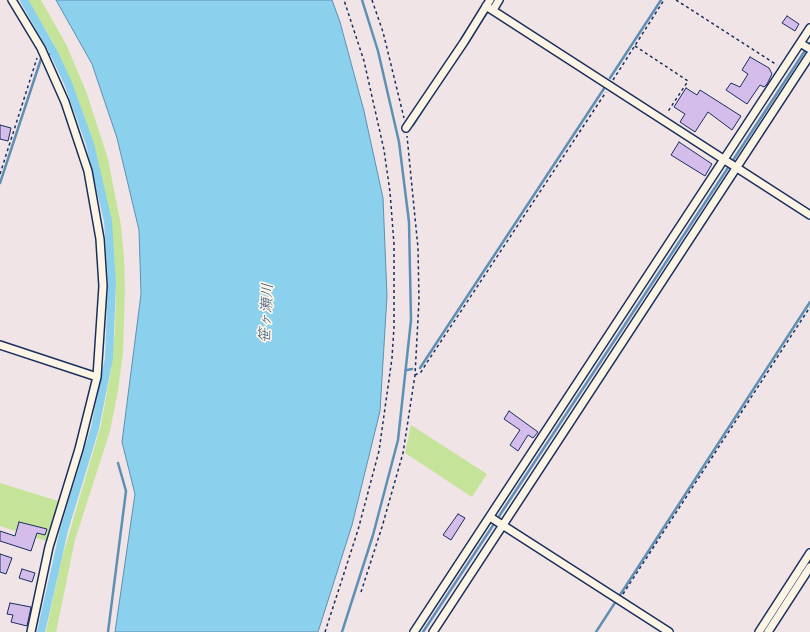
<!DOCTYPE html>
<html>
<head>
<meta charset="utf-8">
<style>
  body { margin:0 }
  canvas { display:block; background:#f0e4e7 }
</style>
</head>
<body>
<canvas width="810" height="632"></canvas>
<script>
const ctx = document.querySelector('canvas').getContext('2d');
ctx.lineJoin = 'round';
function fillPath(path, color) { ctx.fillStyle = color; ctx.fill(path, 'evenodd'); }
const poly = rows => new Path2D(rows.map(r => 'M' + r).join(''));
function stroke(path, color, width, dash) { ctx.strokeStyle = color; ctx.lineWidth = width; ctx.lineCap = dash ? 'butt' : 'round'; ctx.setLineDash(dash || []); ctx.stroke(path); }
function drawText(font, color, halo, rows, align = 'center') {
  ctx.font = font + ' Itim,"Klee One",sans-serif'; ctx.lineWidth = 3.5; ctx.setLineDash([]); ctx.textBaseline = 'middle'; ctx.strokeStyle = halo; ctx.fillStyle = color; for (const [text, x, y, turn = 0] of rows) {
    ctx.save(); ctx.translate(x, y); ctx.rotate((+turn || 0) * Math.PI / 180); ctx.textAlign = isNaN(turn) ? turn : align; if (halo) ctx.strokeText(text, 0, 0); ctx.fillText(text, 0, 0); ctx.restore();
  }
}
const green = poly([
  [28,0,41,0,66,44,86,91,108,159,121,226,124,257,125,290,123,352,118,391,110,431,75,540,56,632,46,632,61,561,101,425,111,370,115,330,116,290,114,251,109,215,95,149,74,88,54,44],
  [411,425,487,474,472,497,405,453],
  [0,483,58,501,46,541,0,526]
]);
const water = poly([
  [56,0,332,0,340,22,364,111,383,198,387,296,380,411,352,525,318,632,115,632,135,494,122,442,141,294,139,230,117,138,92,64,56,0]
]);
const stream = poly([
  [481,21,495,0],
  [50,54,54,53],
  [610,78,661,0],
  [413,125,429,100],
  [0,183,41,59],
  [420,368,605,87],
  [407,370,412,369],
  [807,566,810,561],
  [108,632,126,491,118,463],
  [342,632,373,535,398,440,411,320,409,222,399,142,378,51,362,0],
  [423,632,810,43],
  [596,632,810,302],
  [764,632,770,622]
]);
const canal = poly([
  [24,0,54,53,68,83,90,144,108,221,112,283,109,358,95,428,64,530,41,632]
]);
const building = poly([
  [787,16,799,24,795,31,782,23,787,16],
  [750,57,769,68,772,74,767,84,764,87,760,85,747,104,726,90,731,83,740,87,748,74,742,70,750,57],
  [686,88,697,95,700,90,741,116,732,130,708,112,695,132,680,122,685,114,674,107,686,88],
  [0,125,11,128,8,141,0,139,0,125],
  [679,142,712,164,705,176,671,155,679,142],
  [509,411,538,432,533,438,528,435,518,451,510,445,520,430,504,419,509,411],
  [458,514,465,518,451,540,443,535,458,514],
  [19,522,47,529,45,535,37,533,31,551,0,541,0,531,15,536,19,522],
  [0,554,12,558,6,574,0,572,0,554],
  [22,569,35,573,32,582,19,578,22,569],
  [10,603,31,607,27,626,11,622,13,615,7,614,10,603]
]);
const path = poly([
  [372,0,383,32,404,118],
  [676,0,777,65],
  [635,46,688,81,667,113],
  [613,80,664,0],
  [0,174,37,58],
  [415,375,421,372,426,364,606,92],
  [361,592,382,527,403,453,415,375,419,300,418,248,407,136],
  [623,594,810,307],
  [325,632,358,530,379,451,392,358,394,327,394,244,390,192,384,150,364,61,344,0]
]);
const minor = poly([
  [12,0,41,48,65,102,88,171,100,239,103,286,97,377,79,449,49,547,31,632],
  [486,6,810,215],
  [493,10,499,0],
  [800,43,810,49],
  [406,128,464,42,490,0],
  [0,345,97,377],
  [490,517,669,632],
  [414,632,810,28],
  [433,632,810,55],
  [759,632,810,553],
  [768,632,810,567]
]);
const waterNames = [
  ["笹ヶ瀬川",267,313,-87]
];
fillPath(green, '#c6e39a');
fillPath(water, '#8bd0ed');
stroke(water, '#5e90b4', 1);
stroke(stream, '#5e90b4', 2.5);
stroke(canal, '#8bd0ed', 8);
fillPath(building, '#d4bceb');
stroke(building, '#1b2f5e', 1);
stroke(minor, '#1b2f5e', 10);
stroke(path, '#1b2f5e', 1.5, [3, 3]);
stroke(minor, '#fcf5e5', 7);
drawText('italic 15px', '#375782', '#fcf5e5', waterNames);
</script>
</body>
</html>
